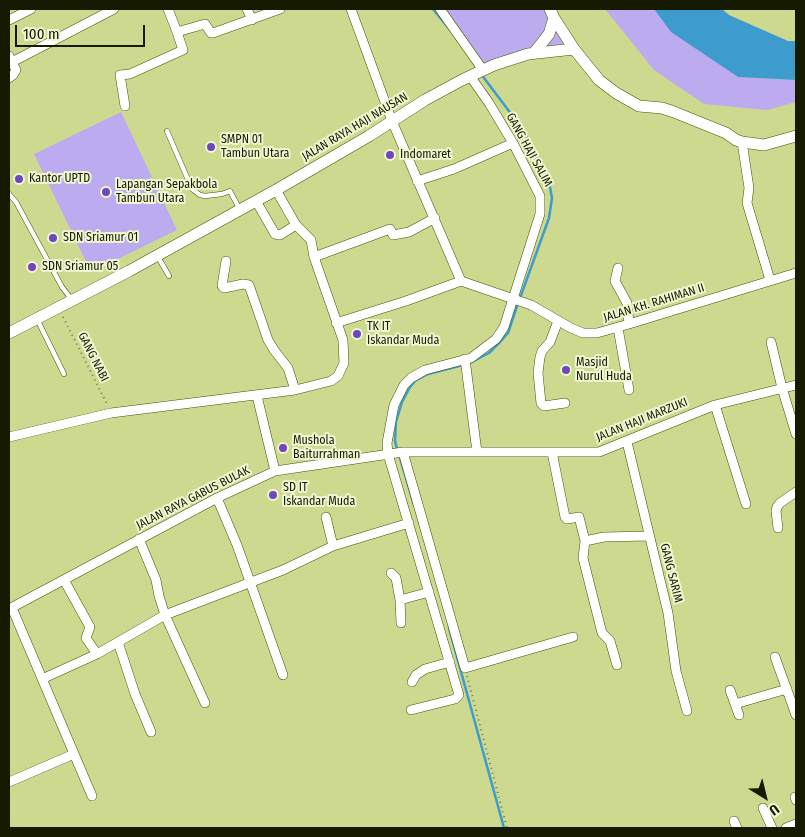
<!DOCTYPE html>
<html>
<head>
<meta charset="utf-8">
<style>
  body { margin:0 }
  #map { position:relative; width:805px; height:837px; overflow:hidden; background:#cdd98f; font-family:"Fira Sans Condensed",sans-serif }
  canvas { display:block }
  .frame { position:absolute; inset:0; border:10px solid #161a00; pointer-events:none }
  .north { position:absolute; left:740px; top:772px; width:50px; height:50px; -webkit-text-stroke:4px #eff6d1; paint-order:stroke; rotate:144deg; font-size:14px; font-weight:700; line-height:20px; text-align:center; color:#161a00 }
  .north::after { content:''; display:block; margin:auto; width:18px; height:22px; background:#161a00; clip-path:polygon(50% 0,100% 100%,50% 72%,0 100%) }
  .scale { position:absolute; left:15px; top:25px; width:130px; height:22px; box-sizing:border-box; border:2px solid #161a00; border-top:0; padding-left:6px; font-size:15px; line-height:18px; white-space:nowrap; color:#161a00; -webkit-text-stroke:4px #eff6d1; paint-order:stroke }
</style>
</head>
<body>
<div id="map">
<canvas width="805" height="837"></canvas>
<div class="frame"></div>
<div class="north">U</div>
<div class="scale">100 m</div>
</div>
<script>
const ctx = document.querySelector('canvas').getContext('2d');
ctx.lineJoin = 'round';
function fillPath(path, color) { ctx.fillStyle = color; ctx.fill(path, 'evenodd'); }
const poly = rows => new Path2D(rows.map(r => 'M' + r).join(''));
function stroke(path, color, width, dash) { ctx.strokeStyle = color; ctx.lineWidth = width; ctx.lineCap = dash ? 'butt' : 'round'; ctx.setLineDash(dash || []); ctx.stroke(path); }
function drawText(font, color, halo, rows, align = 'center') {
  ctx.font = font + ' "Fira Sans Condensed",sans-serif'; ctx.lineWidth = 4; ctx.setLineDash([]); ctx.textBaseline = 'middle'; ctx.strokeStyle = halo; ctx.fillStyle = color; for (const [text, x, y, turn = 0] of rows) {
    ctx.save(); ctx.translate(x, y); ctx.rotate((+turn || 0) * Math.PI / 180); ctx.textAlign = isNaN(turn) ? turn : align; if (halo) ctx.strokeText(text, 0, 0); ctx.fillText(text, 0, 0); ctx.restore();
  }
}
const green = poly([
  [440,9,550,9,574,49,483,70],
  [605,9,654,9,672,32,738,77,796,80,796,102,767,110,704,104,654,70],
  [121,112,177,230,91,272,34,154]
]);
const water = poly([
  [654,9,722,9,729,15,788,41,796,41,796,80,738,77,671,32]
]);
const stream = poly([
  [433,9,451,31],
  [481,74,524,131,550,187,552,198,549,218,520,298],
  [468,364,489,353,500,342,508,333,518,303],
  [397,449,395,441,396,422,402,402,410,387,415,381,428,374,463,365],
  [399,455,414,505],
  [449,628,504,828]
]);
const path = poly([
  [63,317,108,406],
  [467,676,507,828]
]);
const service = poly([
  [167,131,192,189,200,195,205,196,222,194,230,191,239,208],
  [9,194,16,202,62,287,72,300],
  [158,257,169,276],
  [37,319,64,374]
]);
const minor = poly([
  [168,9,177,32],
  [247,9,252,20],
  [351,9,392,121,461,281,531,305,571,328,583,333,597,333,629,324,796,273],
  [440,9,483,70],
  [9,20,31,9],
  [9,56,16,70,13,75,9,78],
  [12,62,114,9],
  [125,106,120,75,130,74,183,50,177,32,205,24,211,33,213,33,280,9],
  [742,142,749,188,747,203,770,280],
  [417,181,454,169,513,143],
  [256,201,275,234,280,235,296,225],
  [314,257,390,229,393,235,409,232,435,218],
  [226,261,222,286,224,288,243,284,249,285,268,340,274,350,288,368,295,390],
  [618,268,615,281,627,303,629,324],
  [558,321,550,342,542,351,540,357,538,373,541,403,544,406,565,403],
  [336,323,406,301,461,281],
  [618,328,629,390],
  [771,342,782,388,796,434],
  [465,359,477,452],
  [257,396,275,471],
  [715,405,746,504],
  [9,437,111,413,295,390,331,381,338,376,344,363,343,340,314,257,311,240,296,225,276,190],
  [627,442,668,613,676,671,687,711],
  [403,452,465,668,573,637],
  [552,452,565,517,567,519,579,517,585,541,604,537,648,536],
  [217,498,237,545,283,675],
  [326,517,333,546],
  [778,528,776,511,777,507,780,503,796,492],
  [139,539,156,580,159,596,165,615,205,703],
  [585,541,583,558,602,633,610,641,617,665],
  [391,573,396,578,400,600],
  [64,580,90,627,86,638,97,654],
  [12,608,92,796],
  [9,609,217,498,275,471,403,452,599,452,715,405,796,385],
  [401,623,400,600,429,592],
  [775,657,796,715],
  [42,679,97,654,118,642],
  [412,682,416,675,425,669,450,662],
  [730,690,735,704],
  [411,710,455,699,459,695,388,454,387,443,394,405,404,385,411,378,425,370,471,358,496,339,504,327,540,214,540,196,513,143,489,103,470,76],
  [739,715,735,704,787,689],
  [151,732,135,694,118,642,165,615,283,570,333,546,409,523],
  [9,782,74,754],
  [795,797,796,800],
  [763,808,772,828],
  [734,821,737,828],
  [786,828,796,824]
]);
const tertiary = poly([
  [554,18,574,49,599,80,616,93,639,106,662,108,674,112,726,133,736,140,742,142,764,145,796,136],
  [534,53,549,34,554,18,550,9],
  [9,333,129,271,276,190,369,136,425,100,462,80,494,65,528,54,574,49]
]);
const markers = [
  [211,147,5,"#7145bd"],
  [390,155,5,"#7145bd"],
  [19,179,5,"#7145bd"],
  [106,192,5,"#7145bd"],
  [53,238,5,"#7145bd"],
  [32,267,5,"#7145bd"],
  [357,334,5,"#7145bd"],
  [566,370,5,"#7145bd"],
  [283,448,5,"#7145bd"],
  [273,495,5,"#7145bd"]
];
const streetNames = [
  ["JALAN RAYA HAJI NAUSAN",355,127,-31],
  ["GANG HAJI SALIM",529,150,61],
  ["JALAN KH. RAHIMAN II",654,303,-17],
  ["GANG NABI",93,357,63],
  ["JALAN HAJI MARZUKI",642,420,-22],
  ["JALAN RAYA GABUS BULAK",193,498,-27],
  ["GANG SARIM",671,573,76]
];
const poiNames = [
  ["SMPN 01",221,140],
  ["Tambun Utara",221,154],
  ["Indomaret",400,155],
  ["Kantor UPTD",29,179],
  ["Lapangan Sepakbola",116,185],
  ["Tambun Utara",116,199],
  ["SDN Sriamur 01",63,238],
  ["SDN Sriamur 05",42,267],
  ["TK IT",367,327],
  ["Iskandar Muda",367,341],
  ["Masjid",576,363],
  ["Nurul Huda",576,377],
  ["Mushola",293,441],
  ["Baiturrahman",293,455],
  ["SD IT",283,488],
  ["Iskandar Muda",283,502]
];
fillPath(green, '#bdabf0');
fillPath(water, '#3d9bcd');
stroke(stream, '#3d9bcd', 2.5);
stroke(service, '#495100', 5.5);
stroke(minor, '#495100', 10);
stroke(tertiary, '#495100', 12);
stroke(path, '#707847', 2, [1, 4]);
stroke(service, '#fff', 4.5);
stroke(minor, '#fff', 9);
stroke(tertiary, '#fff', 11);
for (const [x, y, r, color] of markers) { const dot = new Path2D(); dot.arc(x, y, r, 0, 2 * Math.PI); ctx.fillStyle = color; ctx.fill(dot); stroke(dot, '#eff6d1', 2); }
drawText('12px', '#161a00', '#eff6d1', streetNames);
drawText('12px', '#161a00', '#eff6d1', poiNames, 'left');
</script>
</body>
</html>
